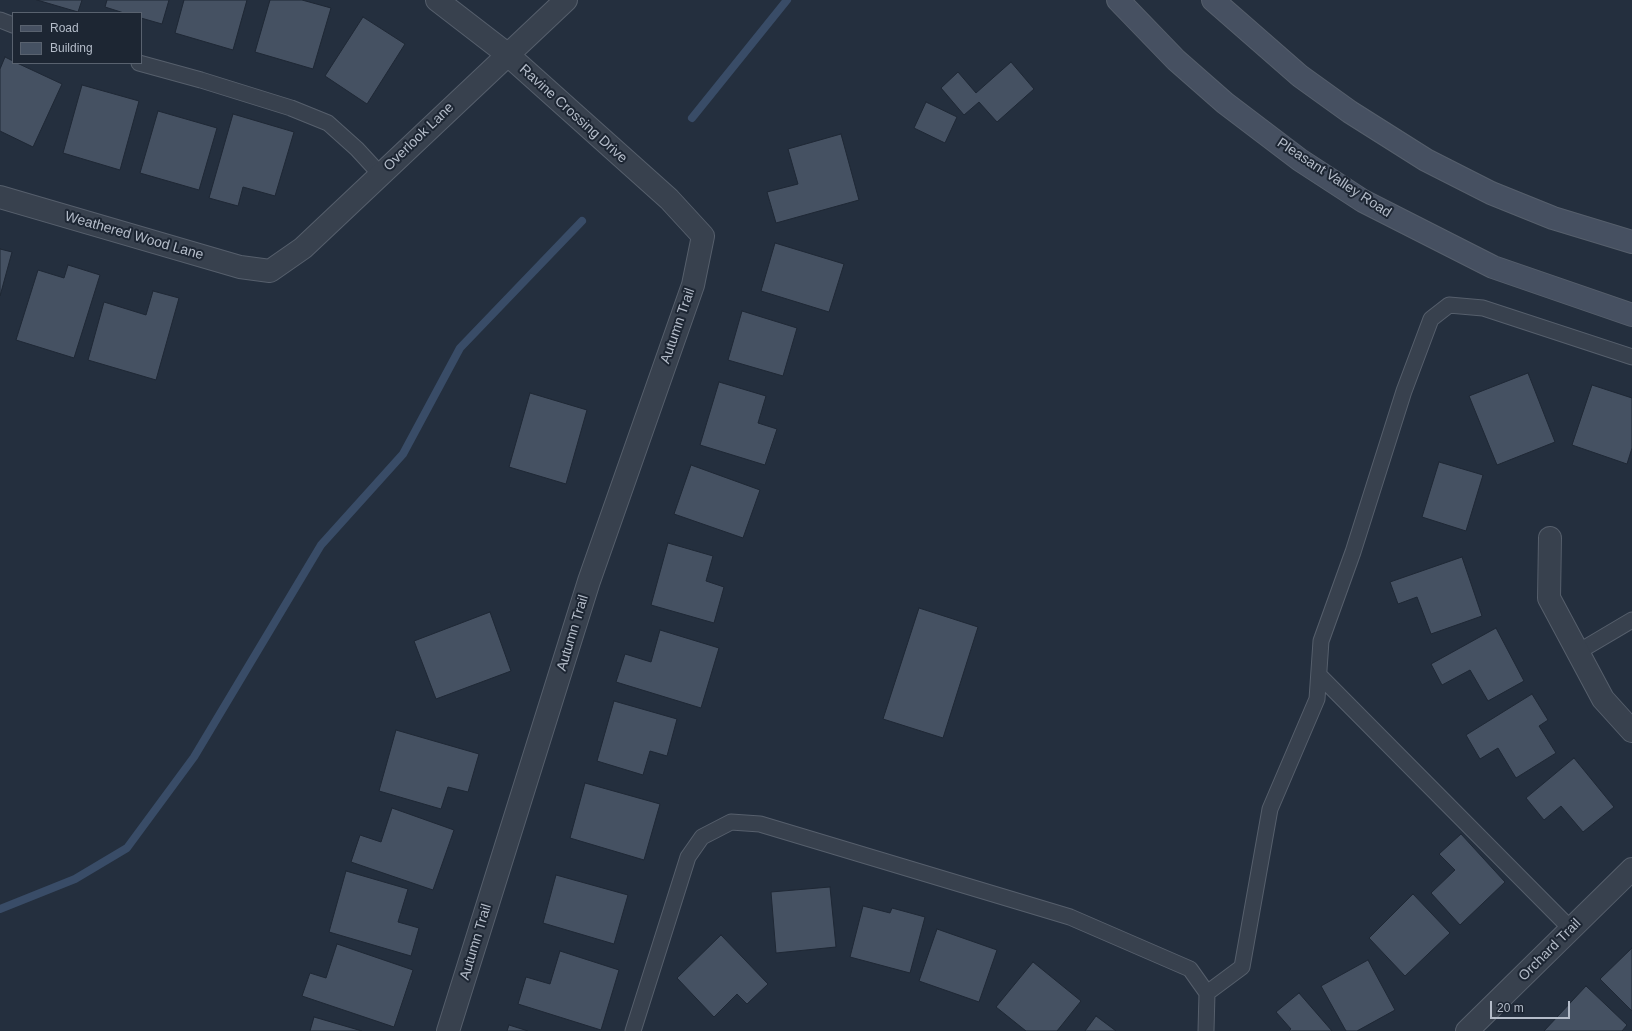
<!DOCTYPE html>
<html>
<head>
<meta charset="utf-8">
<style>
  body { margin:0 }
  #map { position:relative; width:1632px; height:1031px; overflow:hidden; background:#242f3e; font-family:Helvetica,sans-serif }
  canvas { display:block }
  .legend { position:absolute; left:12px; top:12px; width:130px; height:52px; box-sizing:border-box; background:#1d2633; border:1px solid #59626f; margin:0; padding:5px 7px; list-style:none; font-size:12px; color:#b4bcc9 }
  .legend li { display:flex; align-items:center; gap:8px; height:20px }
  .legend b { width:20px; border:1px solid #59626f }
  .scale { position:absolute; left:1490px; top:1001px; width:80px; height:18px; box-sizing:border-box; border:2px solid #b4bcc9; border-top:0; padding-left:5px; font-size:12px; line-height:14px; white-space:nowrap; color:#b4bcc9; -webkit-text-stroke:3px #1d2633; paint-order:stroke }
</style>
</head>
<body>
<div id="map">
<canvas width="1632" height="1031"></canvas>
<ul class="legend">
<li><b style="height:5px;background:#465061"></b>Road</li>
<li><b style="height:11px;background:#455162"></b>Building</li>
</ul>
<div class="scale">20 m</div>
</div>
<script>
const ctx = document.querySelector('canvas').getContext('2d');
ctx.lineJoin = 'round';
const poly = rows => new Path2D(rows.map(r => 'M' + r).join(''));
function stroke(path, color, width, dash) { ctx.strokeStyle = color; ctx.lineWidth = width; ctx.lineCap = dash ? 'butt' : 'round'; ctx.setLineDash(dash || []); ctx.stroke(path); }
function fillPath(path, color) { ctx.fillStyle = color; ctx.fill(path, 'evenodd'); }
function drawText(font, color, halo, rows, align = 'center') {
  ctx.font = font + ' Helvetica,sans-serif'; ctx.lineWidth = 4; ctx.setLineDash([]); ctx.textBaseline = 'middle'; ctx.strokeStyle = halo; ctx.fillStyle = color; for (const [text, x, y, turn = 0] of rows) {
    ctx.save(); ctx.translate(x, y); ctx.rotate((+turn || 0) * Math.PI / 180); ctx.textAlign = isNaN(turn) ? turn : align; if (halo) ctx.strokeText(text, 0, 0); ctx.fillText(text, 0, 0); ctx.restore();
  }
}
const stream = poly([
  [692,118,787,0],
  [0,909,75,879,127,848,194,757,321,545,403,454,460,348,582,221]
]);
const building = poly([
  [37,0,82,0,78,12,37,0],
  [107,0,169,0,162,24,141,18,141,13,124,13,105,7,107,0],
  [184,0,247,0,233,50,175,33,184,0],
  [270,0,302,0,331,8,313,69,255,52,270,0],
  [363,17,405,44,367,104,325,76,363,17],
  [5,57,13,61,13,63,17,63,62,84,33,147,0,131,0,69,5,57],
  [1011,62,1034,89,997,122,979,102,964,115,941,88,958,72,976,93,1011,62],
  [82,85,139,101,120,170,63,153,82,85],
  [926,102,957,117,945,143,914,128,926,102],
  [158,111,217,128,199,190,140,173,158,111],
  [233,114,294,132,275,196,243,187,238,206,209,198,233,114],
  [841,134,859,200,776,223,767,192,798,184,788,149,841,134],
  [775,243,844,264,829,312,761,291,775,243],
  [0,249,12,252,0,296,0,249],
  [68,265,100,275,74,358,16,340,38,270,64,278,68,265],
  [153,291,179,298,156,380,88,360,104,302,146,315,153,291],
  [742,311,797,328,783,376,728,360,742,311],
  [1528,373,1555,442,1497,465,1469,396,1528,373],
  [719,382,766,396,758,423,777,429,765,465,700,445,719,382],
  [1592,385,1632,398,1632,448,1627,464,1572,445,1592,385],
  [530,393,587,410,566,484,509,467,530,393],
  [1439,462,1483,475,1466,531,1422,517,1439,462],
  [691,465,760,490,743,538,674,514,691,465],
  [668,543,713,556,706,581,724,587,714,623,651,605,668,543],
  [1462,557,1482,616,1431,634,1417,597,1398,604,1390,582,1462,557],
  [919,608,978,627,943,738,883,719,919,608],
  [490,612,511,671,436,699,414,641,490,612],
  [1496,628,1524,681,1488,701,1470,670,1442,685,1431,664,1496,628],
  [660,630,719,648,701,708,616,682,625,654,651,662,660,630],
  [1532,694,1548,720,1539,726,1556,753,1516,778,1498,748,1480,759,1466,735,1532,694],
  [614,701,677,719,667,756,650,751,643,775,597,761,614,701],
  [396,730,479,754,468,792,448,787,441,809,379,791,396,730],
  [1574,758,1614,807,1583,832,1561,806,1544,820,1526,798,1574,758],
  [585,783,660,804,644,860,570,838,585,783],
  [392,808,454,830,433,890,351,862,360,835,381,842,392,808],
  [1461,834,1505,882,1460,925,1431,893,1455,870,1439,854,1461,834],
  [346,871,408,889,398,922,419,928,411,956,329,932,346,871],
  [556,875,628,895,614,944,543,923,556,875],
  [830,887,836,947,776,953,771,892,830,887],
  [1413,894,1450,933,1405,976,1369,938,1413,894],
  [863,906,890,913,892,908,925,917,910,973,850,957,863,906],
  [937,929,997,950,979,1002,919,981,937,929],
  [721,935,768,984,747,1004,737,994,714,1017,677,978,721,935],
  [337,944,413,970,394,1027,302,996,310,973,326,978,337,944],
  [1632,948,1632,1011,1600,979,1632,948],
  [560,951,619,970,601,1030,518,1004,526,977,550,984,560,951],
  [1368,960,1395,1010,1357,1031,1346,1031,1321,986,1368,960],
  [1033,962,1081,1001,1057,1031,1026,1031,996,1007,1033,962],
  [1586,986,1627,1025,1622,1031,1544,1031,1586,986],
  [1299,993,1332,1031,1289,1031,1291,1029,1276,1012,1299,993],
  [1096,1016,1116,1031,1085,1031,1096,1016],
  [314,1017,362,1031,310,1031,314,1017],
  [509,1025,528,1031,507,1031,509,1025]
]);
const lane = poly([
  [0,20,13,25],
  [139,63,201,80,291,108,328,123,357,149,380,174],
  [1578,652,1632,620],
  [1319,675,1571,929],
  [1207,993,1242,967,1270,809,1317,699,1321,641,1353,552,1404,391,1431,319,1449,305,1483,308,1632,357],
  [633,1031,688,857,702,837,731,822,760,824,1070,917,1190,969,1207,993,1206,1031]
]);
const street = poly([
  [437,0,507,54,669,199,703,236,693,285,589,581,448,1031],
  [0,197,240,267,270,271,303,248,566,0],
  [1550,538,1549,598,1603,699,1632,731],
  [1467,1031,1632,869]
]);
const secondary = poly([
  [1118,0,1176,60,1225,103,1300,160,1363,201,1493,267,1632,315],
  [1213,0,1300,76,1350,112,1426,160,1491,193,1553,218,1632,242]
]);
const streetNames = [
  ["Ravine Crossing Drive",573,114,42],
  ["Overlook Lane",419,137,-44],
  ["Pleasant Valley Road",1334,178,33],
  ["Weathered Wood Lane",134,236,16],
  ["Autumn Trail",678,326,-71],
  ["Autumn Trail",573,633,-73],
  ["Autumn Trail",476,942,-73],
  ["Orchard Trail",1550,950,-45]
];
stroke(stream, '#394c67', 8);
fillPath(building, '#455162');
stroke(building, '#1f2835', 1);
stroke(lane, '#565f6c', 17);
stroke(street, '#565f6c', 24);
stroke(secondary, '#565f6c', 24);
stroke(lane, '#38414e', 15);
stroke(street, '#38414e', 22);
stroke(secondary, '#465061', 22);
drawText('14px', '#b4bcc9', '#1d2633', streetNames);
</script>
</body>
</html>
